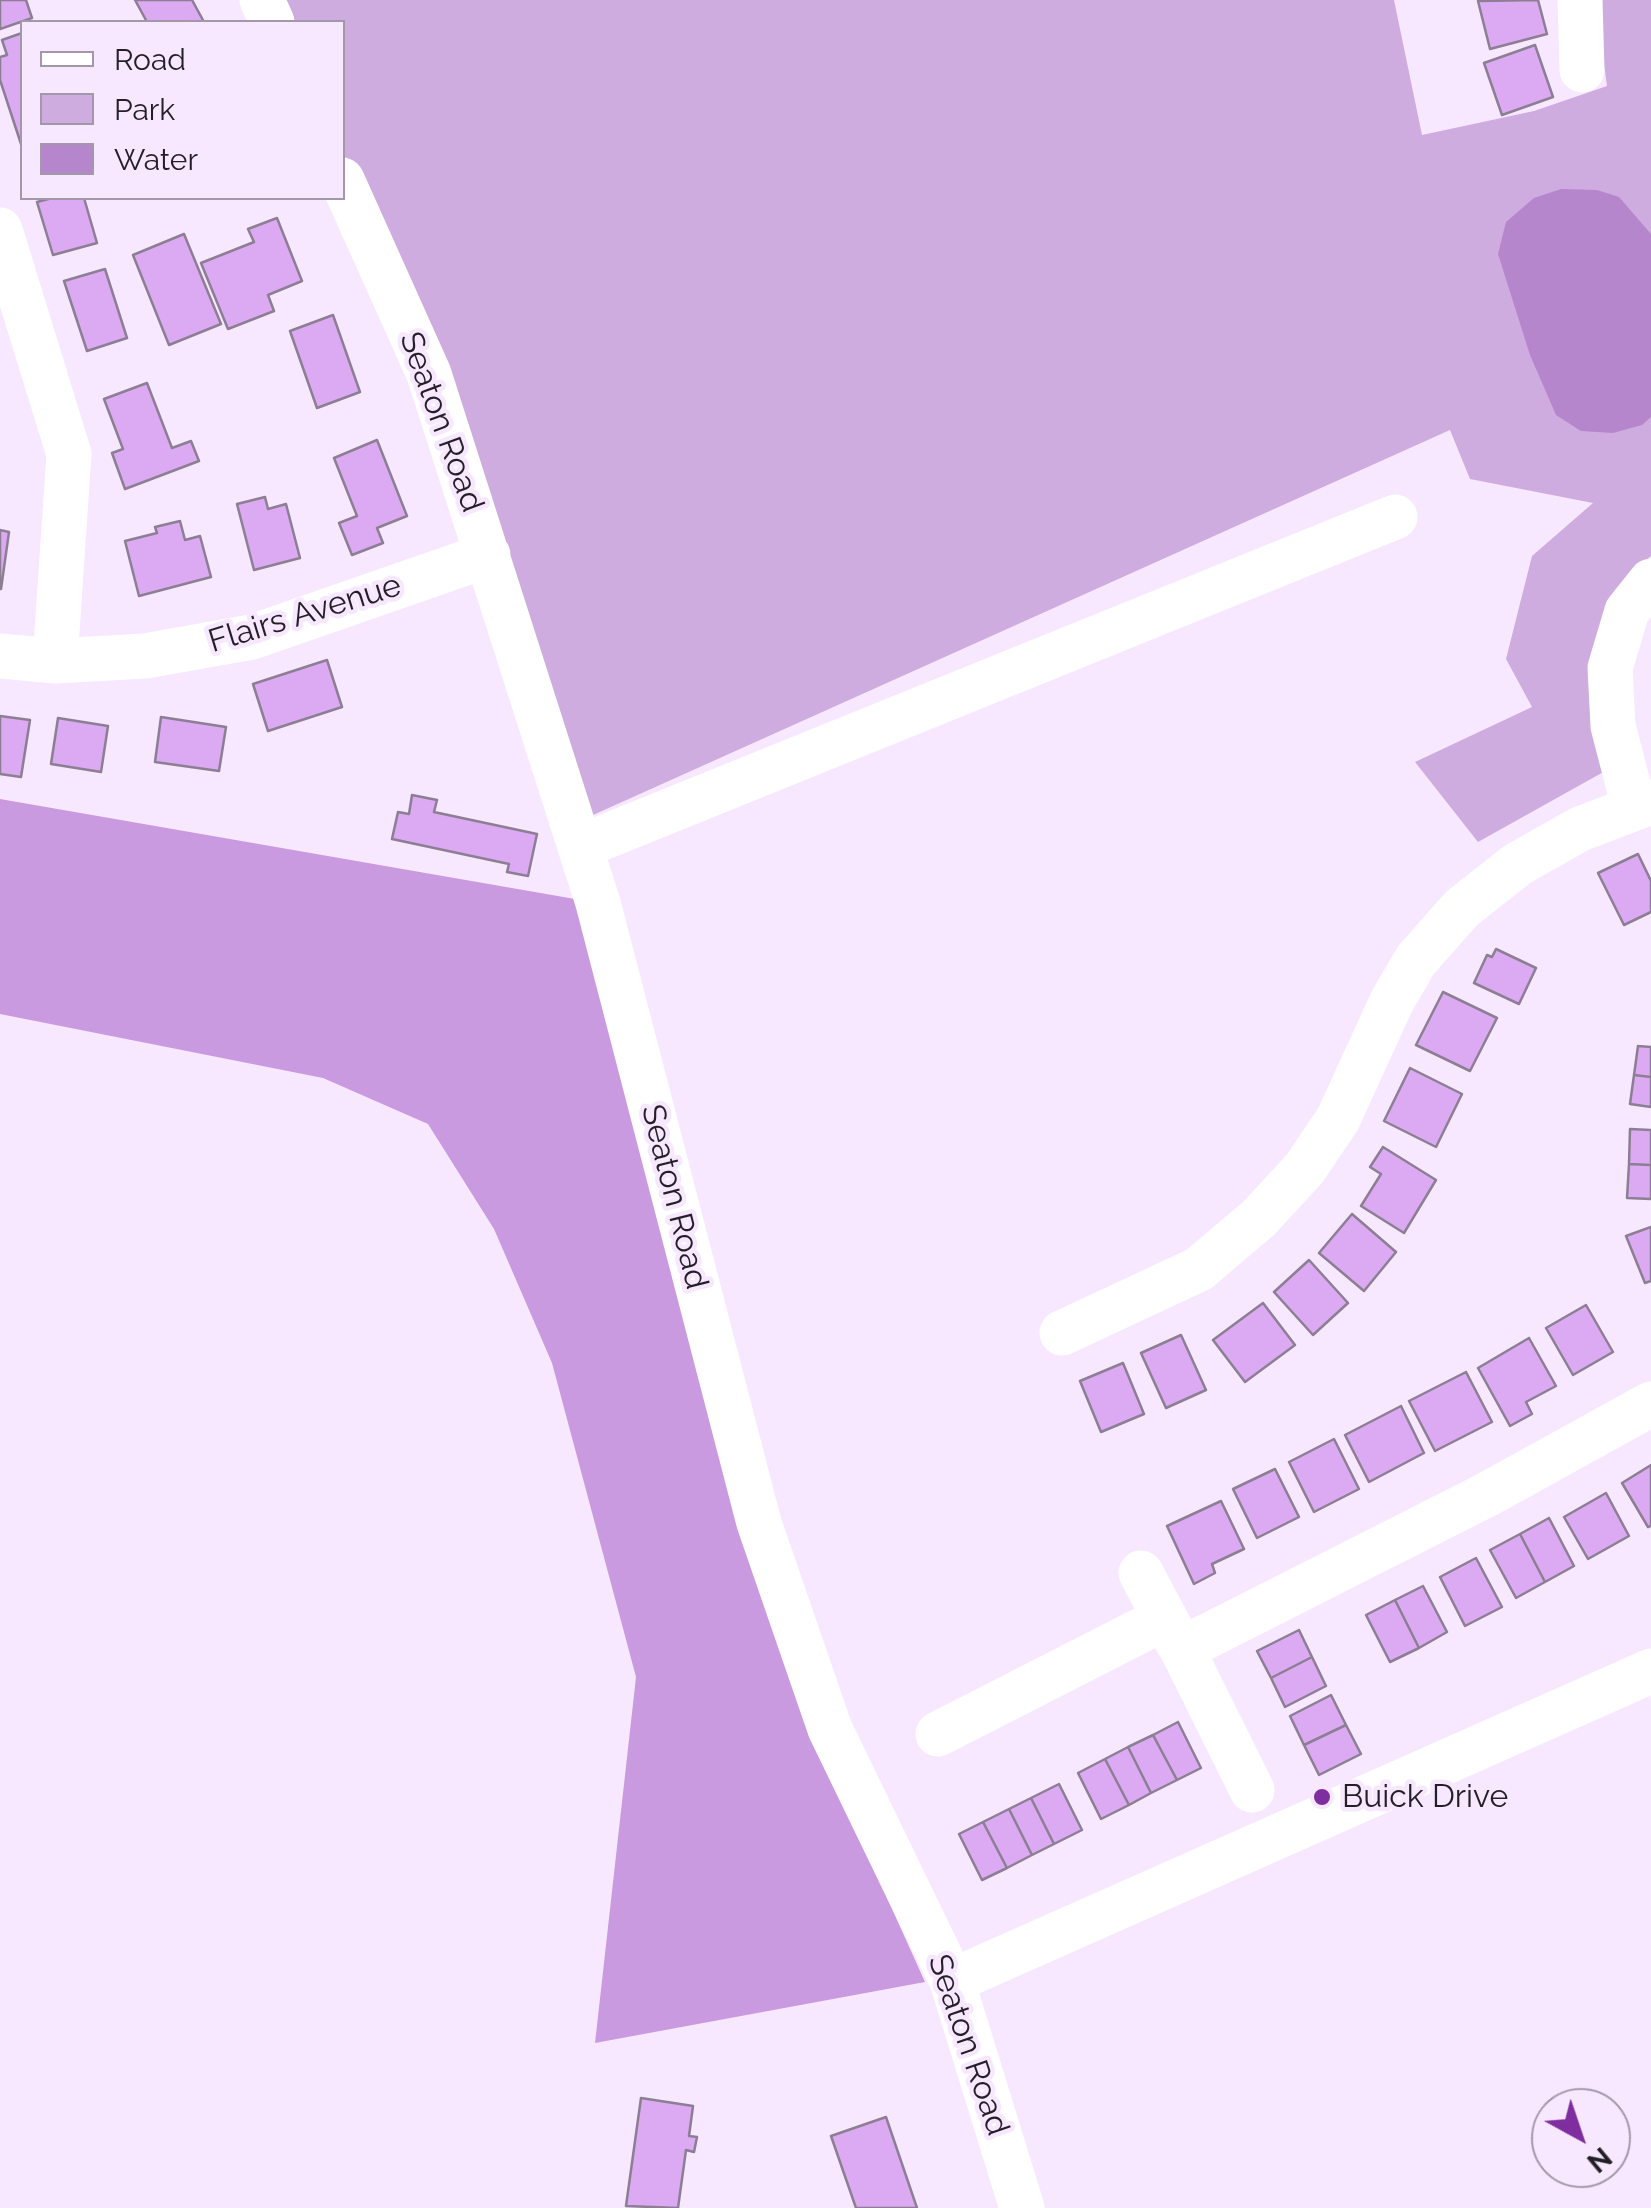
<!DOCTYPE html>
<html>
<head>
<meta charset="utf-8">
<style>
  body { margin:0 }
  #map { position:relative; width:1651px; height:2208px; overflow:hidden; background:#f7e8ff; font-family:Raleway,sans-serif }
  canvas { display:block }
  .legend { position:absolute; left:20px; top:20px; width:325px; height:180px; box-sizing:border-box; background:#f7e8ff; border:2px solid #a398a9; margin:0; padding:12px 18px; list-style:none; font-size:30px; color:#241f27 }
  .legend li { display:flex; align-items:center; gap:20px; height:50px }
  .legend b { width:50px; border:2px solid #a398a9 }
  .north { position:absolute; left:1531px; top:2088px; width:100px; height:100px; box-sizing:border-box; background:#f7e8ff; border:2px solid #a398a9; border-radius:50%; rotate:140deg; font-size:28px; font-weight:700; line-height:40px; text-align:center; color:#241f27 }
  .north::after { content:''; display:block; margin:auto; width:35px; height:45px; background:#7e2e9e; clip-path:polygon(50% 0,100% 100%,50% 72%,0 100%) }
</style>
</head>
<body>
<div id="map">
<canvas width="1651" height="2208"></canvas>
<ul class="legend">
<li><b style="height:12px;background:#fff"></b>Road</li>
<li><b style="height:28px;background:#ceacdf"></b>Park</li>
<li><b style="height:28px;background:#b586cb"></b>Water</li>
</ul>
<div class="north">N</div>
</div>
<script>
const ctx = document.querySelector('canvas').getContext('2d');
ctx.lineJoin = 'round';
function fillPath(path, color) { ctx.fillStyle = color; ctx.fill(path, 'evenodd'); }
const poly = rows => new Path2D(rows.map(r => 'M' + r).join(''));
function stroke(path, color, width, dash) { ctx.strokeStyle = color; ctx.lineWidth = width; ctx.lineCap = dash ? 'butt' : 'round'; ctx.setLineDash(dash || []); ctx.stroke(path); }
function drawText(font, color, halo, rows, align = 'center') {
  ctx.font = font + ' Raleway,sans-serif'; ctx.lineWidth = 9; ctx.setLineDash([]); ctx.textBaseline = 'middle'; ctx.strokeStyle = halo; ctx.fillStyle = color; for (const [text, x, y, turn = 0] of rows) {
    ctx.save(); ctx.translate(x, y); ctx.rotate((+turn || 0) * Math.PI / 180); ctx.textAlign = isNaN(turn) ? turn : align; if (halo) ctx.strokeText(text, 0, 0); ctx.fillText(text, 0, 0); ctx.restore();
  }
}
const green = poly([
  [282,0,1394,0,1422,135,1534,111,1607,86,1595,0,1651,0,1651,556,1639,566,1607,770,1478,842,1415,762,1532,707,1506,659,1532,556,1593,503,1470,479,1450,430,573,824,429,374,343,154,342,22,291,22]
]);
const forest = poly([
  [0,799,598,903,824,1758,925,1982,595,2043,636,1677,552,1363,494,1229,428,1124,323,1078,0,1014]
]);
const water = poly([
  [1561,189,1597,190,1619,197,1651,234,1651,417,1642,425,1613,433,1581,431,1556,415,1530,355,1498,254,1506,222,1534,198]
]);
const building = poly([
  [0,0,26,0,32,18,0,29,0,0],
  [135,0,192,0,204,22,147,22,135,0],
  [1538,0,1547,34,1490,49,1478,1,1538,0],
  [22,33,22,147,0,80,0,57,7,55,2,40,22,33],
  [1535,45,1553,97,1502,115,1484,63,1535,45],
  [52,198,84,198,97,243,53,255,37,202,52,198],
  [277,218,302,281,268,295,274,311,228,329,201,263,254,242,248,229,277,218],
  [184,234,221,324,169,345,133,255,184,234],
  [105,269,127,338,87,351,64,281,105,269],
  [333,315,360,392,317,408,290,331,333,315],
  [147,383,172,448,191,441,199,461,125,489,112,453,123,449,104,399,147,383],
  [377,440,407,516,377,528,383,543,352,555,339,523,357,516,334,458,377,440],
  [265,497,268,509,286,504,300,558,254,570,237,504,265,497],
  [180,521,185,540,200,536,211,577,139,596,125,541,157,533,155,527,180,521],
  [0,530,9,532,1,589,0,589,0,530],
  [327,660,342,707,268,731,253,684,327,660],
  [0,716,30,720,21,777,0,774,0,716],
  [161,717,226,727,219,771,155,762,161,717],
  [58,718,108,726,101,772,51,764,58,718],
  [412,795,437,800,434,812,537,834,528,876,507,872,509,864,392,839,398,812,409,814,412,795],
  [1638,854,1651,881,1651,912,1624,925,1598,873,1638,854],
  [1496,949,1536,968,1519,1004,1474,983,1487,955,1492,957,1496,949],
  [1443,992,1497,1018,1470,1071,1416,1045,1443,992],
  [1638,1046,1651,1047,1651,1077,1634,1075,1638,1046],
  [1410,1068,1462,1094,1436,1147,1384,1121,1410,1068],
  [1634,1075,1651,1077,1651,1107,1630,1104,1634,1075],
  [1630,1129,1651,1130,1651,1165,1629,1164,1630,1129],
  [1383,1147,1436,1180,1404,1233,1361,1206,1381,1174,1370,1167,1383,1147],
  [1629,1164,1651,1165,1651,1199,1627,1198,1629,1164],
  [1352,1214,1396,1252,1364,1291,1319,1253,1352,1214],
  [1651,1227,1651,1281,1645,1283,1626,1236,1651,1227],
  [1309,1260,1348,1303,1313,1335,1274,1292,1309,1260],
  [1263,1303,1295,1345,1245,1382,1213,1340,1263,1303],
  [1586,1305,1613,1352,1573,1375,1546,1328,1586,1305],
  [1181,1335,1206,1390,1166,1408,1141,1353,1181,1335],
  [1529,1338,1556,1386,1526,1402,1532,1414,1510,1426,1478,1368,1529,1338],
  [1123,1363,1144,1414,1101,1432,1080,1381,1123,1363],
  [1466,1372,1492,1422,1435,1451,1409,1401,1466,1372],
  [1401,1406,1424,1453,1369,1482,1345,1435,1401,1406],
  [1334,1439,1359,1489,1314,1512,1289,1462,1334,1439],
  [1651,1465,1651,1526,1648,1527,1622,1483,1651,1465],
  [1275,1469,1299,1517,1257,1538,1233,1489,1275,1469],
  [1606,1493,1629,1536,1588,1559,1564,1517,1606,1493],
  [1221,1501,1244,1549,1212,1564,1215,1573,1194,1584,1167,1526,1221,1501],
  [1549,1518,1574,1566,1545,1582,1520,1534,1549,1518],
  [1520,1534,1545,1582,1516,1598,1490,1550,1520,1534],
  [1476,1558,1502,1607,1465,1626,1440,1577,1476,1558],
  [1423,1586,1447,1632,1419,1648,1395,1600,1423,1586],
  [1395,1600,1419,1648,1390,1662,1366,1615,1395,1600],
  [1299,1630,1312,1657,1271,1678,1257,1651,1299,1630],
  [1312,1657,1326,1686,1285,1707,1271,1678,1312,1657],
  [1331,1695,1346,1725,1304,1745,1290,1716,1331,1695],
  [1178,1722,1201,1768,1177,1780,1153,1735,1178,1722],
  [1346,1725,1361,1754,1319,1775,1304,1745,1346,1725],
  [1153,1735,1177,1780,1151,1793,1128,1747,1153,1735],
  [1128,1747,1151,1793,1129,1805,1105,1759,1128,1747],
  [1105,1759,1129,1805,1101,1819,1078,1773,1105,1759],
  [1059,1784,1082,1830,1054,1844,1031,1798,1059,1784],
  [1031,1798,1054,1844,1032,1855,1009,1809,1031,1798],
  [1009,1809,1032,1855,1007,1868,983,1822,1009,1809],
  [983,1822,1007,1868,982,1880,959,1834,983,1822],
  [641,2098,693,2106,689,2136,697,2137,694,2152,686,2150,678,2208,626,2206,641,2098],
  [886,2117,917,2208,856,2208,831,2136,886,2117]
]);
const minor = poly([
  [262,0,272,22],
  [1580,0,1582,70],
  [342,180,429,374,598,903,759,1523,830,1729,952,1981,1022,2208],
  [0,230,69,454,55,661],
  [0,656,55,661,145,656,252,637,488,555],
  [1634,807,1613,726,1610,668,1627,611,1651,581],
  [580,847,1395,517],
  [1062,1333,1199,1269,1259,1218,1305,1168,1338,1119,1392,1001,1416,960,1462,908,1518,864,1580,829,1651,802],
  [1141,1573,1178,1643],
  [938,1734,1165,1618],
  [1252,1790,1182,1649,1488,1494,1651,1404],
  [952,1981,1651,1671]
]);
const markers = [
  [1322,1797,10,"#7e2e9e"]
];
const streetNames = [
  ["Seaton Road",441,422,70],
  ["Flairs Avenue",305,614,-17],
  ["Seaton Road",674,1197,76],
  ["Seaton Road",968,2045,71]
];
const poiNames = [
  ["Buick Drive",1342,1797]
];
fillPath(green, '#ceacdf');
fillPath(forest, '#ca9ae0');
fillPath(water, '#b586cb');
fillPath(building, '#dbaaf2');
stroke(building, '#8c7e93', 2.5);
stroke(minor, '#fff', 45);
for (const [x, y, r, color] of markers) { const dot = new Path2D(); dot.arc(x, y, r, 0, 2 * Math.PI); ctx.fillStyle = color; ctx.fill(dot); stroke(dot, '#f7e8ff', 4); }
drawText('32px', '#241f27', '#f7e8ff', streetNames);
drawText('32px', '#241f27', '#f7e8ff', poiNames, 'left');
</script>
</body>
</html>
